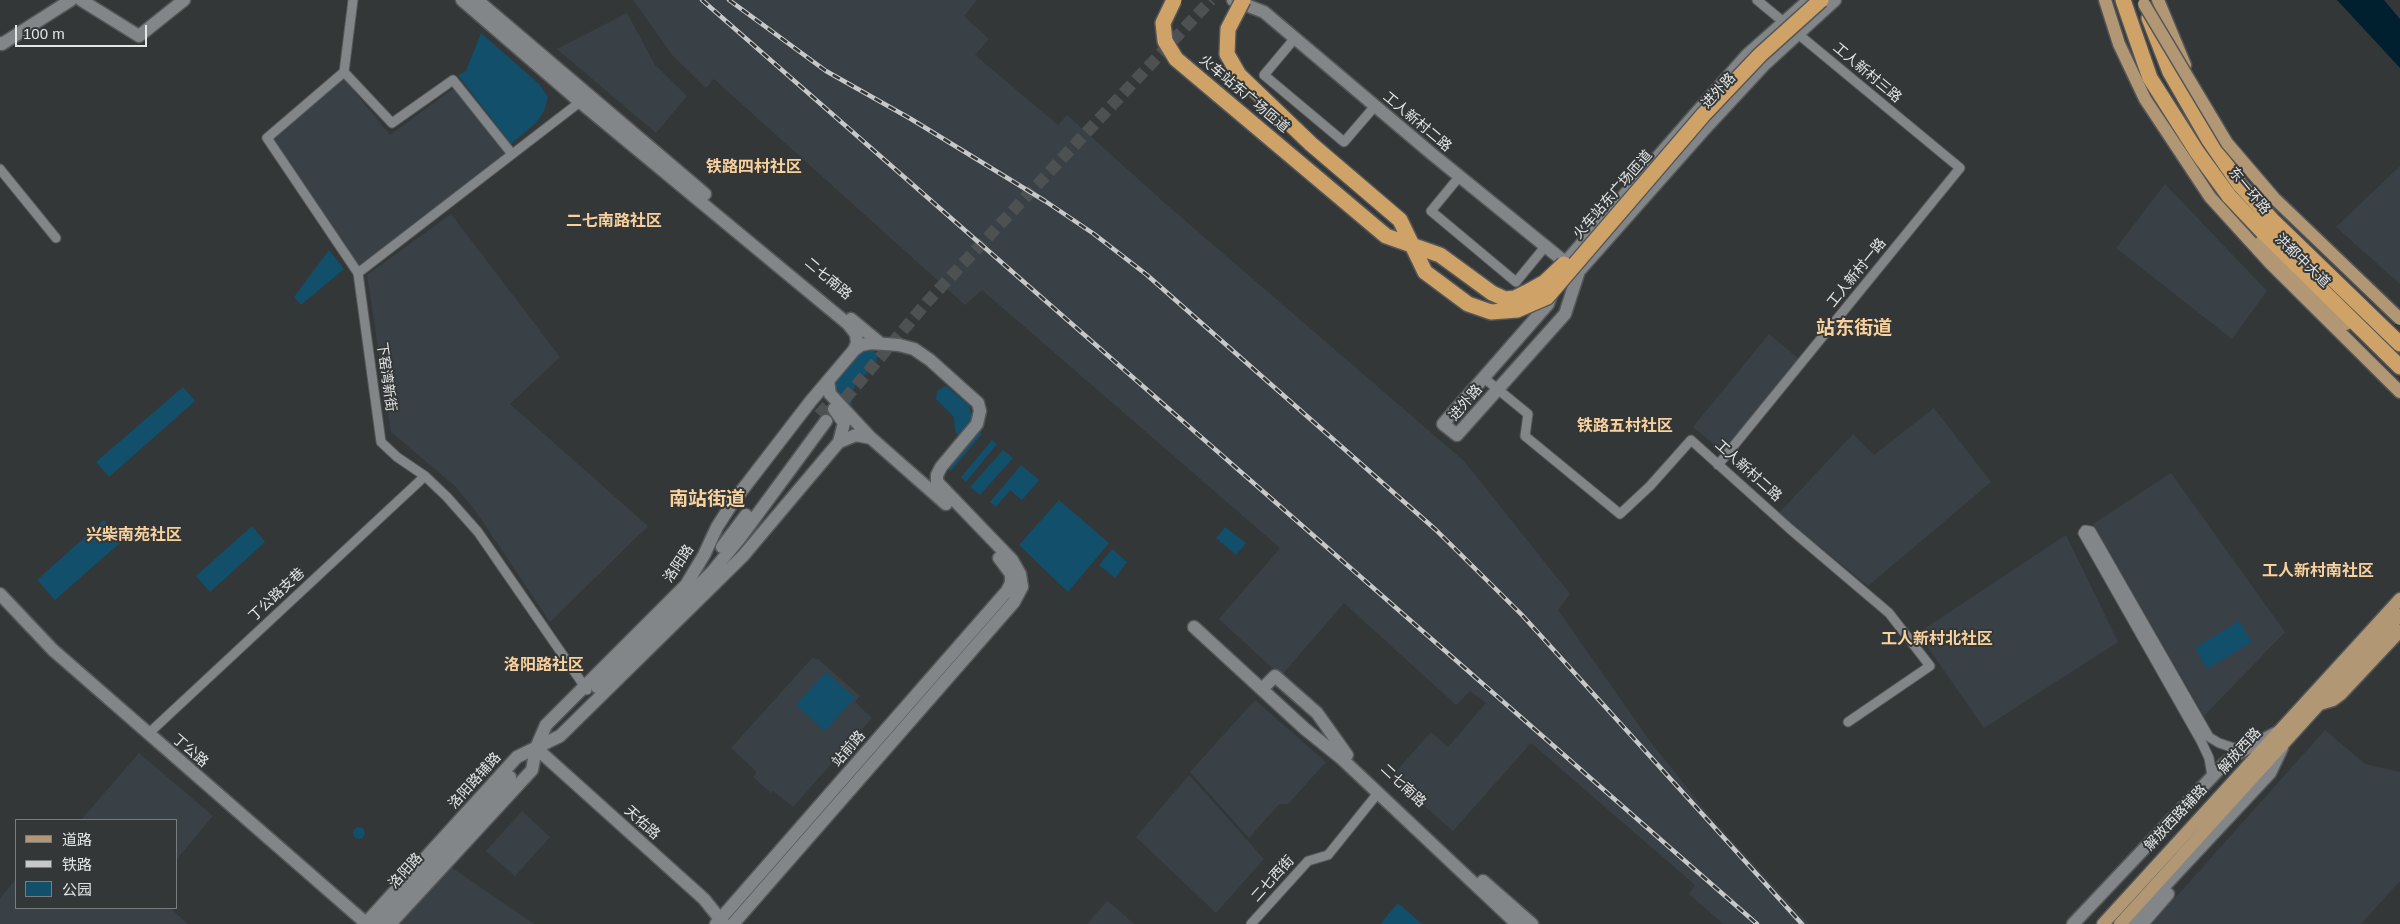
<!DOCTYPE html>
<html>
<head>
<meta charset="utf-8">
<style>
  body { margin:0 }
  #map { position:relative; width:2400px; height:924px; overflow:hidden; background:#343738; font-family:Helvetica,"Noto Sans SC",sans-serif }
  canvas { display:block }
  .legend { position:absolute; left:15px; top:819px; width:162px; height:90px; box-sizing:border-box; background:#343738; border:1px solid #7a7d7e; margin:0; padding:6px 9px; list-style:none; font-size:15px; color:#e3e5e6 }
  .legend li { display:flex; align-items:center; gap:10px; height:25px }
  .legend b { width:25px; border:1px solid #7a7d7e }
  .scale { position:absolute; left:15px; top:25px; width:132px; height:22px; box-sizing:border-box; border:2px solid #e3e5e6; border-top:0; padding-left:6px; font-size:15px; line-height:18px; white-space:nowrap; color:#e3e5e6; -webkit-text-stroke:4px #343738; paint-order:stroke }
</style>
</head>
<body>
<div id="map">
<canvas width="2400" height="924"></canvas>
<ul class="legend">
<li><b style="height:6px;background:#b19774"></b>道路</li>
<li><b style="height:6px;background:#c6c8c9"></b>铁路</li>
<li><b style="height:14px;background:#124f6b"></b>公园</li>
</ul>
<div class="scale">100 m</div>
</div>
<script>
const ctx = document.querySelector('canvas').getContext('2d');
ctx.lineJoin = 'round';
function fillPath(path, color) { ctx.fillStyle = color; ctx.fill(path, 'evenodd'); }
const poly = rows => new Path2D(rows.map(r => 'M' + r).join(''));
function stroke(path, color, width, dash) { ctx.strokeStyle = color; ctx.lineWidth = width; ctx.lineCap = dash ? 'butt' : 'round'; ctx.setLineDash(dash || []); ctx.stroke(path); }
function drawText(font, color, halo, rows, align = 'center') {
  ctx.font = font + ' Helvetica,"Noto Sans SC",sans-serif'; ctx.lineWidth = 4; ctx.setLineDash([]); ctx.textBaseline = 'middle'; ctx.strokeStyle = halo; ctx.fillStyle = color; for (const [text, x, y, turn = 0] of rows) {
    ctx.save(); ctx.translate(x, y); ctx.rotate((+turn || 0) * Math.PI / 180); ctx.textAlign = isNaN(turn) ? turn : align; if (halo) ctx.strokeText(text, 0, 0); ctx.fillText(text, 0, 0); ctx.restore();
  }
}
const built = poly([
  [633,0,977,0,964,16,989,39,975,55,1058,125,1067,115,1167,205,1464,461,1570,594,1558,610,1652,744,1714,821,1809,924,1723,924,1689,894,1695,885,1531,743,1453,831,1391,777,1431,732,1448,747,1486,703,1470,691,1456,705,1344,603,1281,676,1219,619,1280,548,982,290,965,305,714,79,706,88,673,56],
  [627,13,655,65,687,96,656,133,557,49],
  [344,79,390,135,454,88,507,155,359,267,272,139],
  [2400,166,2400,284,2336,227],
  [2165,184,2267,291,2232,339,2116,248],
  [451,214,560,357,510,404,648,526,550,622,474,509,455,486,391,432,367,275],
  [1769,334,1799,359,1723,452,1693,427],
  [1934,408,1991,482,1868,586,1779,513,1853,434,1874,455],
  [2171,473,2285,632,2204,716,2093,524],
  [2066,535,2118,642,1984,728,1918,633],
  [812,658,818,659,860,696,855,702,872,718,793,807,773,791,771,793,753,777,757,772,731,748],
  [1255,700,1326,762,1288,804,1279,804,1249,838,1190,772],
  [2325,730,2365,764,2400,772,2400,881,2361,924,2152,924],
  [139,753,213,816,176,860,176,820,81,820],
  [1189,775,1264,859,1216,913,1136,837],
  [522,811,550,837,515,876,486,851],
  [451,867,534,924,397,924],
  [16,879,16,908,170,908,188,924,0,924,0,898],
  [1107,901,1108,901,1134,924,1087,924]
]);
const green = poly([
  [481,33,539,84,548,97,544,111,536,123,511,144,458,75,466,71],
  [329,250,344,269,301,305,294,297],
  [868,348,874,350,877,356,876,364,856,384,851,394,852,404,847,408,834,397,835,385,840,375,860,352],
  [946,386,969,405,972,418,958,435,955,431,954,417,936,399,937,391],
  [183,387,195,401,109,477,96,462],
  [976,429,982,434,951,471,945,466],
  [992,440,997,444,966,482,961,477],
  [1003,450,1013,458,980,495,970,487],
  [1021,465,1039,480,1022,500,1010,490,996,507,990,502],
  [1059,500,1109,543,1068,592,1019,545],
  [104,520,122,541,55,600,37,580],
  [252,526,265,542,210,592,196,576],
  [1225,527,1246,543,1236,555,1216,538],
  [1112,549,1127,562,1115,578,1099,565],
  [2239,621,2252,642,2207,669,2195,648],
  [826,672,855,698,825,731,796,705],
  '353 833a6 6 0 1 1 12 0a6 6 0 1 1-12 0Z',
  [1398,903,1422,924,1383,924,1381,923]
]);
const water = poly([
  [2337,0,2384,0,2400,19,2400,68]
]);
const secondaryTunnel = poly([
  [833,413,927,302,1211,0],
  [819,415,836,396]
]);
const street = poly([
  [353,0,344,72,267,138,358,273],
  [1295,38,1264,75,1344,142,1375,106],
  [344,72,392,123,453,80,512,154],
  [580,102,358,273,381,442,397,457,425,476,447,497,478,532,587,690],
  [0,169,56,238],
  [1459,177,1431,211,1516,282,1544,248],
  [1484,378,1528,414,1525,436,1620,514,1650,486,1691,440,1790,529,1889,613,1930,666,1848,722],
  [1718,465,1960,168,1757,0],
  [148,734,425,476],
  [2212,776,2209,758,2201,741,2083,533,2085,530,2091,531,2209,737,2219,743,2234,748,2249,743],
  [1251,924,1308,861,1328,855,1378,793]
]);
const secondary = poly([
  [81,0,139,36,184,0],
  [477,0,705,194],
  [1233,0,1264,12,1432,154,1571,267],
  [0,43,2,44,71,0],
  [1561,272,1564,264,1747,55,1809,0],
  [1553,290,1548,304,1443,424,1457,435,1565,314,1579,271,1702,132,1765,64,1835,0],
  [851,319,880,343],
  [828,381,830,394,871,438,946,504],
  [834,409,844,423,839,442],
  [722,547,746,515],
  [0,594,53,650,367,924],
  [1194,627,1305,729,1341,758,1517,924],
  [597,687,712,572,740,538,826,421],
  [1263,688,1275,676,1317,713,1347,755],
  [536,748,704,899,724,924],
  [1483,881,1532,924],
  [365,924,517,757,560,736,743,556,839,442,856,435,871,438],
  [379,924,510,777],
  [390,924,532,770,536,748,546,725,686,585,704,555,717,527,733,502,810,402,854,350,857,343,856,334,848,324,580,102,462,0],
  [716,924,1007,591,1011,583,1011,574,999,558],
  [733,924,1014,602,1022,587,1020,574,1012,560,937,482,937,475,941,467,977,424,980,411,978,403,930,360,914,349,899,345,871,343,861,345,854,350],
  [2073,924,2224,764,2237,754,2276,733],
  [2129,924,2270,773,2282,748],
  [2142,924,2168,894]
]);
const primary = poly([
  [2105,0,2119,44,2145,99,2210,197,2270,263,2400,392],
  [2158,0,2185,65],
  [2261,242,2346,324],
  [2320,704,2333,700,2341,694,2400,631],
  [2103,924,2400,599],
  [2120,924,2400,615]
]);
const highway = poly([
  [2123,0,2150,78,2197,152,2229,196,2264,233,2400,367],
  [2149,18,2170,72,2209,140,2240,185,2274,222,2400,344]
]);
const rail = poly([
  [702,0,1757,924],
  [729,0,826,71,911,119,1045,201,1094,234,1147,275,1436,530,1522,615,1802,924]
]);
const primaryBridge = poly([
  [2144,4,2227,143,2274,198,2400,319]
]);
const highwayBridge = poly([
  [1174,0,1163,23,1165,41,1176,59,1386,236,1440,255,1492,293,1505,299,1515,298,1527,292,1545,282,1564,264],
  [1243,0,1228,29,1227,54,1239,75,1311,144,1400,220,1425,272,1468,304,1491,312,1517,310,1547,297,1704,114,1760,55,1821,0]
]);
const streetNames = [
  ["工人新村三路",1867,73,40],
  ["进外路",1719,91,-47],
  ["火车站东广场匝道",1244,94,40],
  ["工人新村二路",1417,122,40],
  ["东一环路",2249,191,50],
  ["火车站东广场匝道",1613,195,-49],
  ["洪都中大道",2302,261,44],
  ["工人新村一路",1857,273,-51],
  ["二七南路",828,279,40],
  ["下窑湾新街",386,377,82],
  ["进外路",1466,403,-49],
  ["工人新村二路",1748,471,42],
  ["洛阳路",679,564,-56],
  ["丁公路支巷",277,595,-43],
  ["站前路",849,749,-49],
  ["丁公路",190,751,41],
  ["解放西路",2240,751,-48],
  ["洛阳路辅路",475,781,-48],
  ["二七南路",1403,786,43],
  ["解放西路辅路",2176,818,-47],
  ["天佑路",642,823,42],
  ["洛阳路",406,871,-48],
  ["二七西街",1273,879,-48]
];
const quarterNames = [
  ["铁路四村社区",754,168],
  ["二七南路社区",614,222],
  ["铁路五村社区",1625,427],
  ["兴柴南苑社区",134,536],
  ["工人新村南社区",2318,572],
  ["工人新村北社区",1937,640],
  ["洛阳路社区",544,666]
];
const districtNames = [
  ["站东街道",1854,329],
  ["南站街道",707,500]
];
fillPath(built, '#394146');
fillPath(green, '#124f6b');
fillPath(water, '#00202f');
stroke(secondaryTunnel, '#4e5152', 12, [12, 6]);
stroke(street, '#545657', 11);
stroke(secondary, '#545657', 15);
stroke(primary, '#545657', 15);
stroke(highway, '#545657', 18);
stroke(street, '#838688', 9);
stroke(secondary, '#838688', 12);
stroke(primary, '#b19774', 12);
stroke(highway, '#cfa367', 15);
stroke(rail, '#c6c8c9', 4.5);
stroke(rail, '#343738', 2.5, [8]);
stroke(primaryBridge, '#545657', 15, []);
stroke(highwayBridge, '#545657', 18, []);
stroke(primaryBridge, '#b19774', 12);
stroke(highwayBridge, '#cfa367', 15);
drawText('14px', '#e3e5e6', '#343738', streetNames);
drawText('bold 16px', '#f8d19d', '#343738', quarterNames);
drawText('bold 19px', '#f8d19d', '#343738', districtNames);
</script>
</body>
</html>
